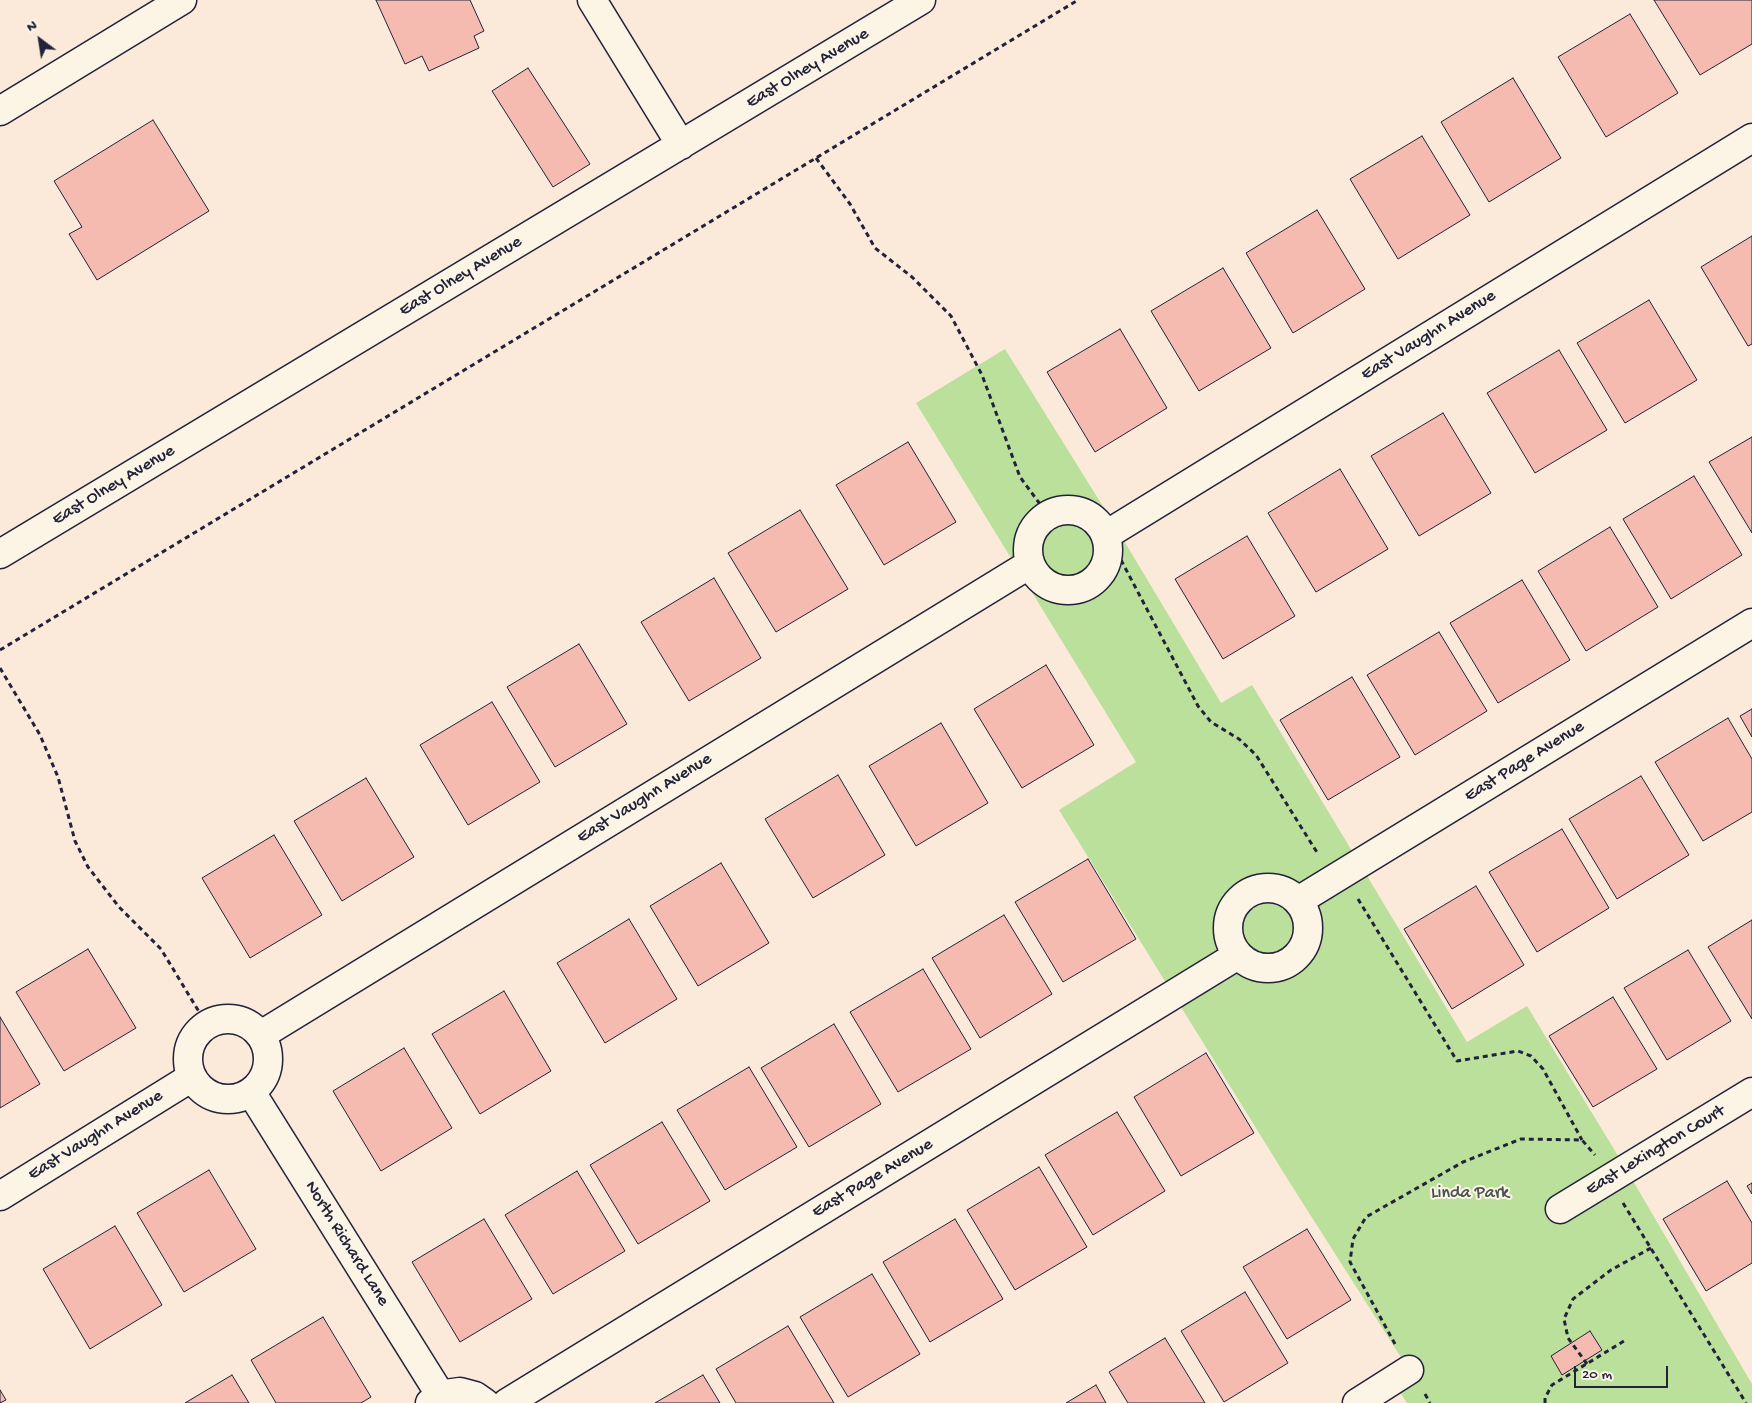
<!DOCTYPE html>
<html>
<head>
<meta charset="utf-8">
<style>
  body { margin:0 }
  #map { position:relative; width:1752px; height:1403px; overflow:hidden; background:#fbe9da; font-family:"Gochi Hand",sans-serif }
  canvas { display:block }
  .north { position:absolute; left:15px; top:15px; width:50px; height:50px; -webkit-text-stroke:4px #fcf5e5; paint-order:stroke; rotate:329deg; font-size:14px; font-weight:700; line-height:20px; text-align:center; color:#22223b }
  .north::after { content:''; display:block; margin:auto; width:18px; height:22px; background:#22223b; clip-path:polygon(50% 0,100% 100%,50% 72%,0 100%) }
  .scale { position:absolute; left:1574px; top:1366px; width:94px; height:22px; box-sizing:border-box; border:2px solid #22223b; border-top:0; padding-left:6px; font-size:15px; line-height:18px; white-space:nowrap; color:#22223b; -webkit-text-stroke:4px #fcf5e5; paint-order:stroke }
</style>
</head>
<body>
<div id="map">
<canvas width="1752" height="1403"></canvas>
<div class="north">N</div>
<div class="scale">20 m</div>
</div>
<script>
const ctx = document.querySelector('canvas').getContext('2d');
ctx.lineJoin = 'round';
function fillPath(path, color) { ctx.fillStyle = color; ctx.fill(path, 'evenodd'); }
const poly = rows => new Path2D(rows.map(r => 'M' + r).join(''));
function stroke(path, color, width, dash) { ctx.strokeStyle = color; ctx.lineWidth = width; ctx.lineCap = dash ? 'butt' : 'round'; ctx.setLineDash(dash || []); ctx.stroke(path); }
function drawText(font, color, halo, rows, align = 'center') {
  ctx.font = font + ' "Gochi Hand",sans-serif'; ctx.lineWidth = 4; ctx.setLineDash([]); ctx.textBaseline = 'middle'; ctx.strokeStyle = halo; ctx.fillStyle = color; for (const [text, x, y, turn = 0] of rows) {
    ctx.save(); ctx.translate(x, y); ctx.rotate((+turn || 0) * Math.PI / 180); ctx.textAlign = isNaN(turn) ? turn : align; if (halo) ctx.strokeText(text, 0, 0); ctx.fillText(text, 0, 0); ctx.restore();
  }
}
const green = poly([
  [1005,349,1117,529,1221,703,1252,685,1467,1042,1527,1006,1626,1169,1752,1384,1752,1403,1407,1403,1393,1381,1409,1370,1290,1183,1059,810,1136,762,916,403]
]);
const building = poly([
  [376,0,470,0,484,31,474,36,479,48,429,71,422,56,405,64,376,0],
  [1654,0,1752,0,1752,44,1700,75,1654,0],
  [1630,14,1678,93,1606,137,1558,57,1630,14],
  [528,68,590,164,553,187,492,91,528,68],
  [1513,78,1561,158,1489,202,1441,122,1513,78],
  [153,120,209,211,97,280,69,234,82,227,54,181,153,120],
  [1422,136,1470,215,1398,259,1350,179,1422,136],
  [1317,210,1365,289,1293,333,1246,253,1317,210],
  [1752,236,1752,344,1748,346,1701,267,1752,236],
  [1223,268,1271,348,1199,391,1151,311,1223,268],
  [1649,300,1697,380,1625,423,1577,343,1649,300],
  [1120,329,1167,408,1095,452,1047,372,1120,329],
  [1559,350,1607,430,1535,473,1487,393,1559,350],
  [1443,413,1491,493,1419,536,1371,456,1443,413],
  [1752,437,1752,533,1709,462,1752,437],
  [908,442,956,522,884,565,836,485,908,442],
  [1340,469,1388,549,1316,592,1268,513,1340,469],
  [1694,476,1742,555,1671,599,1623,519,1694,476],
  [800,510,848,589,776,632,728,553,800,510],
  [1610,527,1658,607,1586,651,1538,571,1610,527],
  [1247,536,1295,616,1223,659,1175,579,1247,536],
  [714,578,761,658,689,701,641,622,714,578],
  [1522,580,1570,660,1498,703,1450,623,1522,580],
  [1439,632,1487,711,1415,755,1367,675,1439,632],
  [579,644,627,724,555,767,507,687,579,644],
  [1046,665,1094,745,1022,788,974,709,1046,665],
  [1352,677,1400,757,1328,800,1280,720,1352,677],
  [492,702,540,782,468,825,420,745,492,702],
  [1752,709,1752,737,1740,716,1752,709],
  [1728,718,1752,759,1752,812,1703,841,1655,762,1728,718],
  [941,723,988,803,916,846,869,766,941,723],
  [838,775,885,855,813,898,765,819,838,775],
  [1641,776,1689,855,1617,899,1569,819,1641,776],
  [366,778,414,857,342,901,294,821,366,778],
  [1562,829,1609,908,1537,952,1489,872,1562,829],
  [274,835,322,915,250,958,202,878,274,835],
  [1088,859,1136,939,1063,982,1015,902,1088,859],
  [721,863,769,943,698,986,650,906,721,863],
  [1476,886,1524,965,1452,1009,1404,929,1476,886],
  [1004,915,1052,994,980,1038,932,958,1004,915],
  [629,919,677,999,605,1043,557,963,629,919],
  [1752,920,1752,1019,1708,947,1752,920],
  [88,949,136,1028,64,1071,16,992,88,949],
  [1688,950,1731,1021,1667,1060,1624,988,1688,950],
  [923,969,971,1049,898,1092,850,1012,923,969],
  [504,991,551,1071,480,1114,432,1034,504,991],
  [1613,997,1657,1069,1593,1107,1549,1036,1613,997],
  [0,1017,40,1084,0,1108,0,1017],
  [834,1024,881,1104,809,1147,761,1068,834,1024],
  [404,1048,452,1128,381,1171,333,1091,404,1048],
  [1206,1053,1254,1133,1181,1176,1134,1097,1206,1053],
  [749,1067,797,1147,725,1190,677,1110,749,1067],
  [1117,1112,1165,1191,1093,1235,1045,1155,1117,1112],
  [662,1122,710,1201,638,1244,590,1165,662,1122],
  [1039,1167,1087,1247,1015,1290,967,1210,1039,1167],
  [209,1170,256,1249,184,1292,137,1213,209,1170],
  [577,1171,625,1251,553,1294,505,1215,577,1171],
  [1727,1181,1752,1223,1752,1263,1706,1291,1663,1219,1727,1181],
  [1752,1183,1752,1194,1747,1186,1752,1183],
  [484,1219,532,1299,460,1342,412,1262,484,1219],
  [955,1219,1003,1299,930,1342,883,1262,955,1219],
  [115,1226,162,1305,90,1349,43,1269,115,1226],
  [1307,1229,1351,1300,1287,1339,1243,1267,1307,1229],
  [872,1274,920,1354,848,1397,800,1317,872,1274],
  [1245,1292,1288,1363,1224,1402,1181,1331,1245,1292],
  [323,1317,371,1397,361,1403,276,1403,251,1360,323,1317],
  [788,1326,834,1403,736,1403,716,1369,788,1326],
  [1590,1331,1602,1350,1562,1375,1551,1356,1590,1331],
  [1165,1338,1205,1403,1128,1403,1109,1372,1165,1338],
  [232,1375,249,1403,185,1403,232,1375],
  [703,1375,720,1403,655,1403,703,1375],
  [1096,1385,1106,1403,1066,1403,1096,1385],
  [0,1390,6,1400,0,1403,0,1390]
]);
const path = poly([
  [816,158,850,204,875,248,912,277,951,316,982,375,1020,477,1048,515],
  [1121,560,1198,706,1211,722,1239,739,1256,755,1318,854],
  [0,650,1078,0],
  [0,668,40,735,58,777,75,841,88,867,119,907,161,949,207,1025],
  [1358,899,1457,1061,1518,1051,1531,1056,1543,1069,1582,1140],
  [1623,1203,1746,1403],
  [1395,1344,1350,1262,1353,1239,1366,1217,1463,1162,1521,1139,1582,1140,1595,1155],
  [1587,1364,1568,1338,1564,1319,1573,1299,1611,1270,1651,1248],
  [1425,1394,1430,1403],
  [1545,1403,1545,1398,1552,1385,1624,1341]
]);
const minor = poly([
  [592,0,681,145],
  [0,111,182,0],
  '1028 550a40 40 0 1 1 80 0a40 40 0 1 1-80 0Z',
  [1106,535,1752,138],
  [0,554,921,0],
  '1228 928a40 40 0 1 1 80 0a40 40 0 1 1-80 0Z',
  [1298,901,1752,623],
  '188 1059a40 40 0 1 1 80 0a40 40 0 1 1-80 0Z',
  [261,1035,1030,564],
  [251,1092,441,1396],
  [0,1196,192,1077],
  [1560,1209,1752,1092],
  [430,1403,445,1394,460,1392,475,1396,485,1403],
  [507,1403,1238,955],
  [1357,1403,1409,1370]
]);
const streetNames = [
  ["East Olney Avenue",808,69,-31],
  ["East Olney Avenue",461,277,-31],
  ["East Vaughn Avenue",1429,336,-32],
  ["East Olney Avenue",114,486,-31],
  ["East Page Avenue",1525,762,-32],
  ["East Vaughn Avenue",645,799,-32],
  ["East Vaughn Avenue",96,1136,-32],
  ["East Lexington Court",1656,1151,-31],
  ["East Page Avenue",873,1179,-31],
  ["North Richard Lane",346,1244,58]
];
const parkNames = [
  ["Linda Park",1470,1194]
];
fillPath(green, '#bae09b');
fillPath(building, '#f6bbb0');
stroke(building, '#22223b', 1);
stroke(minor, '#22223b', 31);
stroke(path, '#22223b', 3, [5, 4]);
stroke(minor, '#fcf5e5', 28);
drawText('18px', '#22223b', '#fcf5e5', streetNames);
drawText('18px', '#485253', '#fcf5e5', parkNames);
</script>
</body>
</html>
